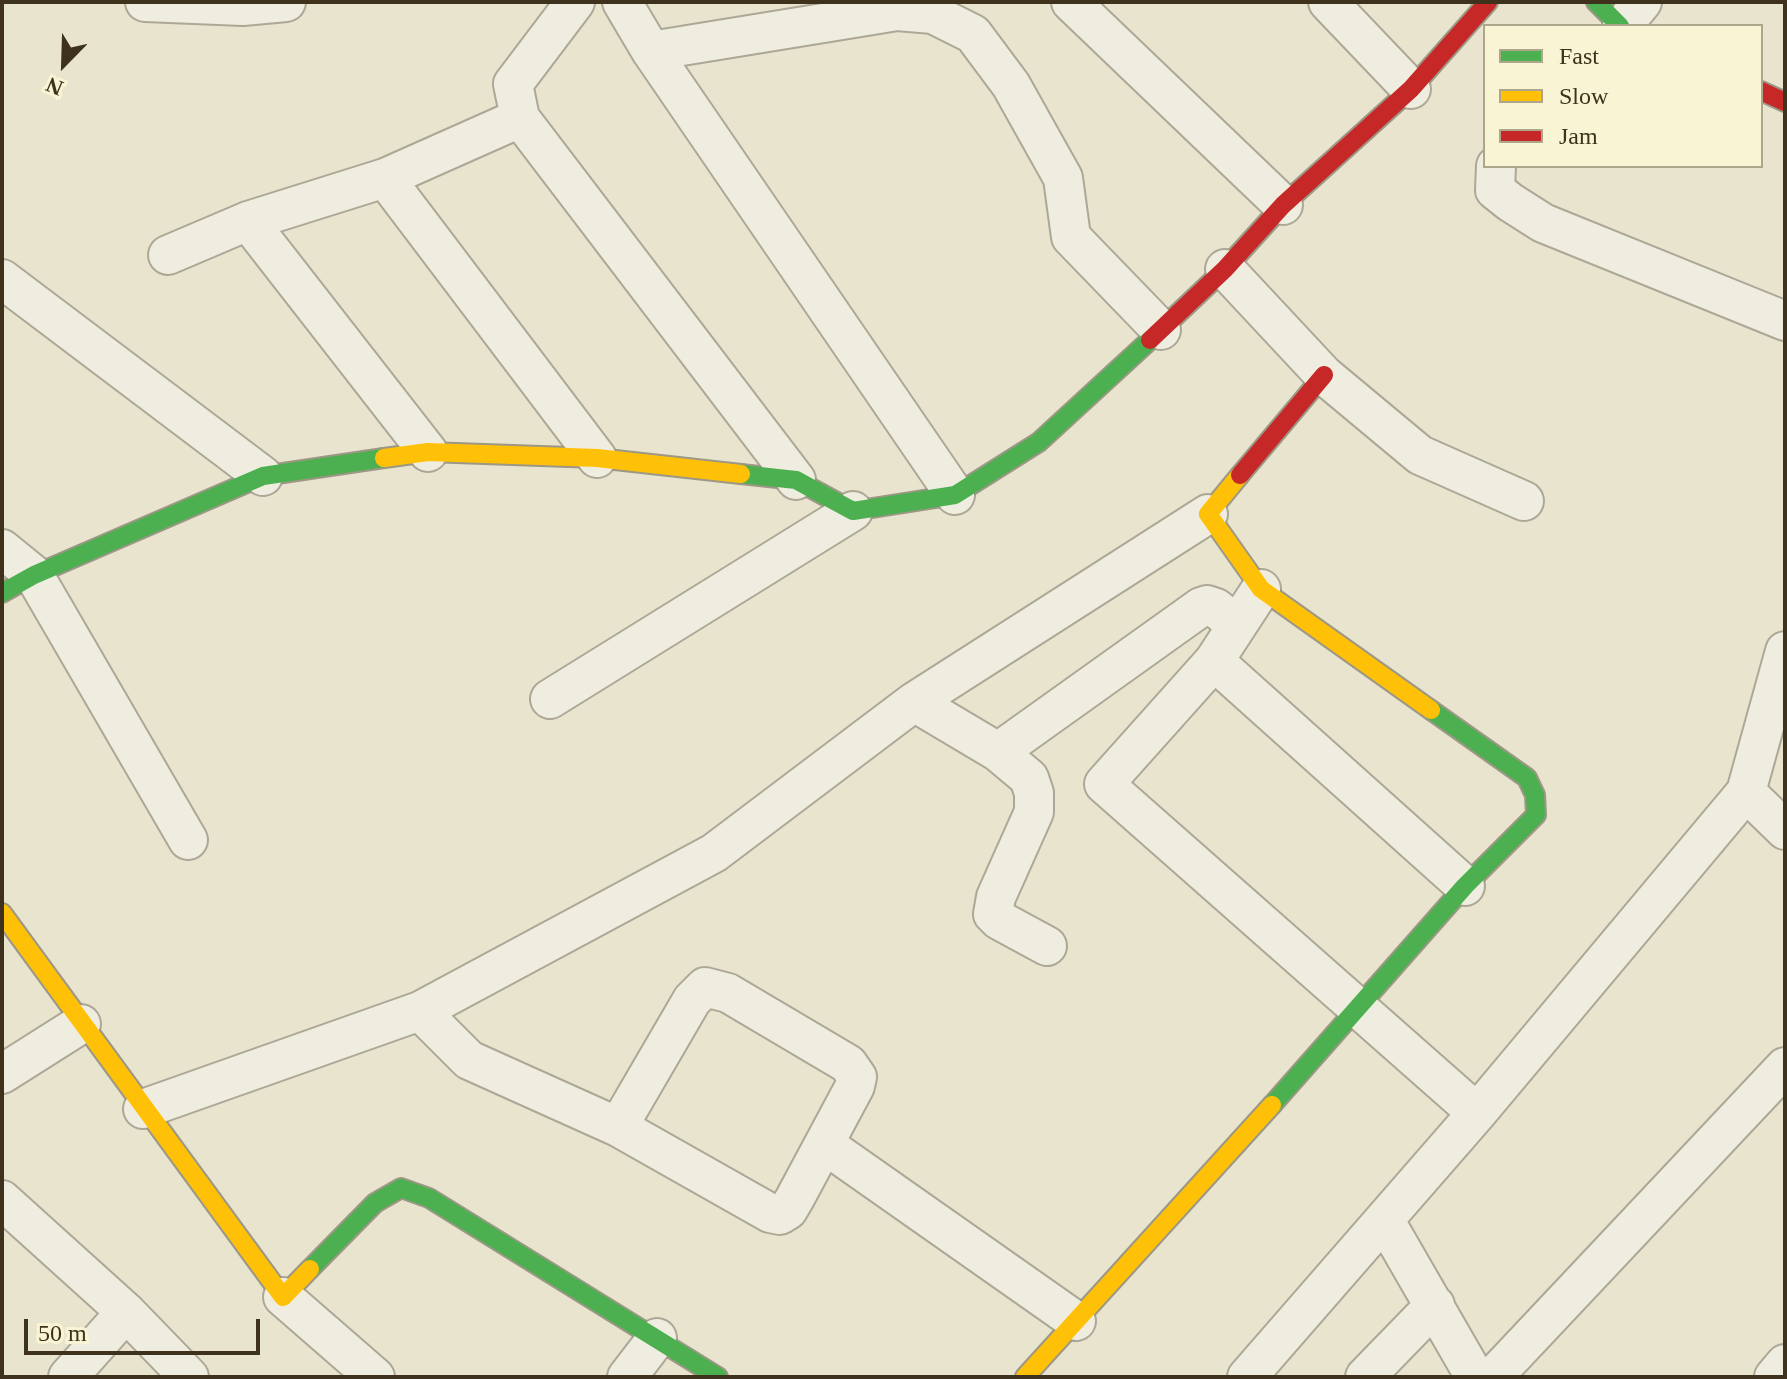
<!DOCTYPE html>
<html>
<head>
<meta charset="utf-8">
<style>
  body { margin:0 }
  #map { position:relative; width:1787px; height:1379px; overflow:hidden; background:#e8e4ce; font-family:"Times New Roman",serif }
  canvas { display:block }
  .frame { position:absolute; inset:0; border:4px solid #3e321d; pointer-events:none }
  .legend { position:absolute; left:1483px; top:24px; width:280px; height:144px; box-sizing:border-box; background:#f9f4d3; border:2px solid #aea68a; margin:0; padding:10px 14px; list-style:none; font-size:24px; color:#3e321d }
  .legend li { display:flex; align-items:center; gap:16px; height:40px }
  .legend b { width:40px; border:2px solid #aea68a }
  .north { position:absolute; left:24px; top:24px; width:80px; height:80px; -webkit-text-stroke:6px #f9f4d3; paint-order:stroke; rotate:203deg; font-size:22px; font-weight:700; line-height:32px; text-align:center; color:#3e321d }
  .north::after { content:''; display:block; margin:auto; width:28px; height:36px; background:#3e321d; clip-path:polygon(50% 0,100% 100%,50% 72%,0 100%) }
  .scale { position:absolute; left:24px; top:1319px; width:236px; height:36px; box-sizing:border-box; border:4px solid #3e321d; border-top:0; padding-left:10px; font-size:24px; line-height:28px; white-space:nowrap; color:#3e321d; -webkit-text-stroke:6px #f9f4d3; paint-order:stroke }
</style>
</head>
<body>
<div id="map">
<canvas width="1787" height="1379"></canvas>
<div class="frame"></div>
<ul class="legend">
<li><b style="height:10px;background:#4caf50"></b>Fast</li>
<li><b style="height:10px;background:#ffc107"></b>Slow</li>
<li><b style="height:10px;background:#c62828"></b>Jam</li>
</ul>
<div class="north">N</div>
<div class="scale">50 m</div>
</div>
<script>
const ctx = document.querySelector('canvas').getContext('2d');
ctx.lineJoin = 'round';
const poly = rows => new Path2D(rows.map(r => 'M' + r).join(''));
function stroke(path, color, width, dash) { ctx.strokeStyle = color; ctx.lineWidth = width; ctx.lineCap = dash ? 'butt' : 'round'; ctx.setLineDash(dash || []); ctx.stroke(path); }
const street = poly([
  [145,2,243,6,286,2],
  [622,2,651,51,955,495],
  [1071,2,1283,205],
  [1328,2,1411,89],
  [1622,26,1642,2],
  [651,51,897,11,933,14,973,34,1011,85,1063,178,1071,237,1161,330],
  [520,118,513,84,575,2],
  [1496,166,1495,190,1510,202,1543,223,1785,321],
  [385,178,597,458],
  [248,221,428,452],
  [168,255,248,221,385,178,520,118,796,480],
  [1225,269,1324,375,1420,455,1524,501],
  [2,279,263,476],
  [2,549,34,575,188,840],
  [1261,589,1214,661,1104,784,1477,1113],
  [1214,661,1465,886],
  [550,699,853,511],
  [914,702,1208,514],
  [998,752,1201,607,1207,605,1216,608,1237,626],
  [1746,792,1785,830],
  [420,1011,469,1060,618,1127,770,1213,780,1215,788,1210,795,1198,855,1086,857,1077,848,1064,728,993,705,987,692,1000,618,1127],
  [2,1074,81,1024],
  [143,1109,420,1011,714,853,914,702,998,752,1029,778,1034,793,1034,812,996,897,993,914,999,920,1047,946],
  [824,1144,1076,1321],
  [2,1200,126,1312,189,1377],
  [1385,1221,1475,1377],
  [283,1297,375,1377],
  [68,1377,126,1312],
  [627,1377,657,1338],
  [1247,1377,1477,1113,1746,792,1785,651],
  [1365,1377,1435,1305],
  [1493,1377,1785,1067],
  [1774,1377,1785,1364]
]);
const fast = poly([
  [1596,2,1620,26],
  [741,474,796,480,853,511,955,495,1039,442,1150,340],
  [2,593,34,575,263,476,384,458],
  [1272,1105,1465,886,1536,815,1535,795,1527,778,1431,710],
  [310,1269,375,1203,401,1188,429,1198,718,1377]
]);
const slow = poly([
  [384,458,428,452,597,458,741,474],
  [1240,475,1208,514,1261,589,1431,710],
  [2,913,283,1297,310,1269],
  [1025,1377,1272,1105]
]);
const jam = poly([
  [1761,91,1785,102],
  [1150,340,1225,269,1283,205,1411,89,1488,2],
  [1240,475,1324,375]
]);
stroke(street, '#ada896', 42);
stroke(fast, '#9d9786', 22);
stroke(slow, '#9d9786', 22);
stroke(jam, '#9d9786', 22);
stroke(street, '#efece0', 38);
stroke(fast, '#4caf50', 18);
stroke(slow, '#ffc107', 18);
stroke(jam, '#c62828', 18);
</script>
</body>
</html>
